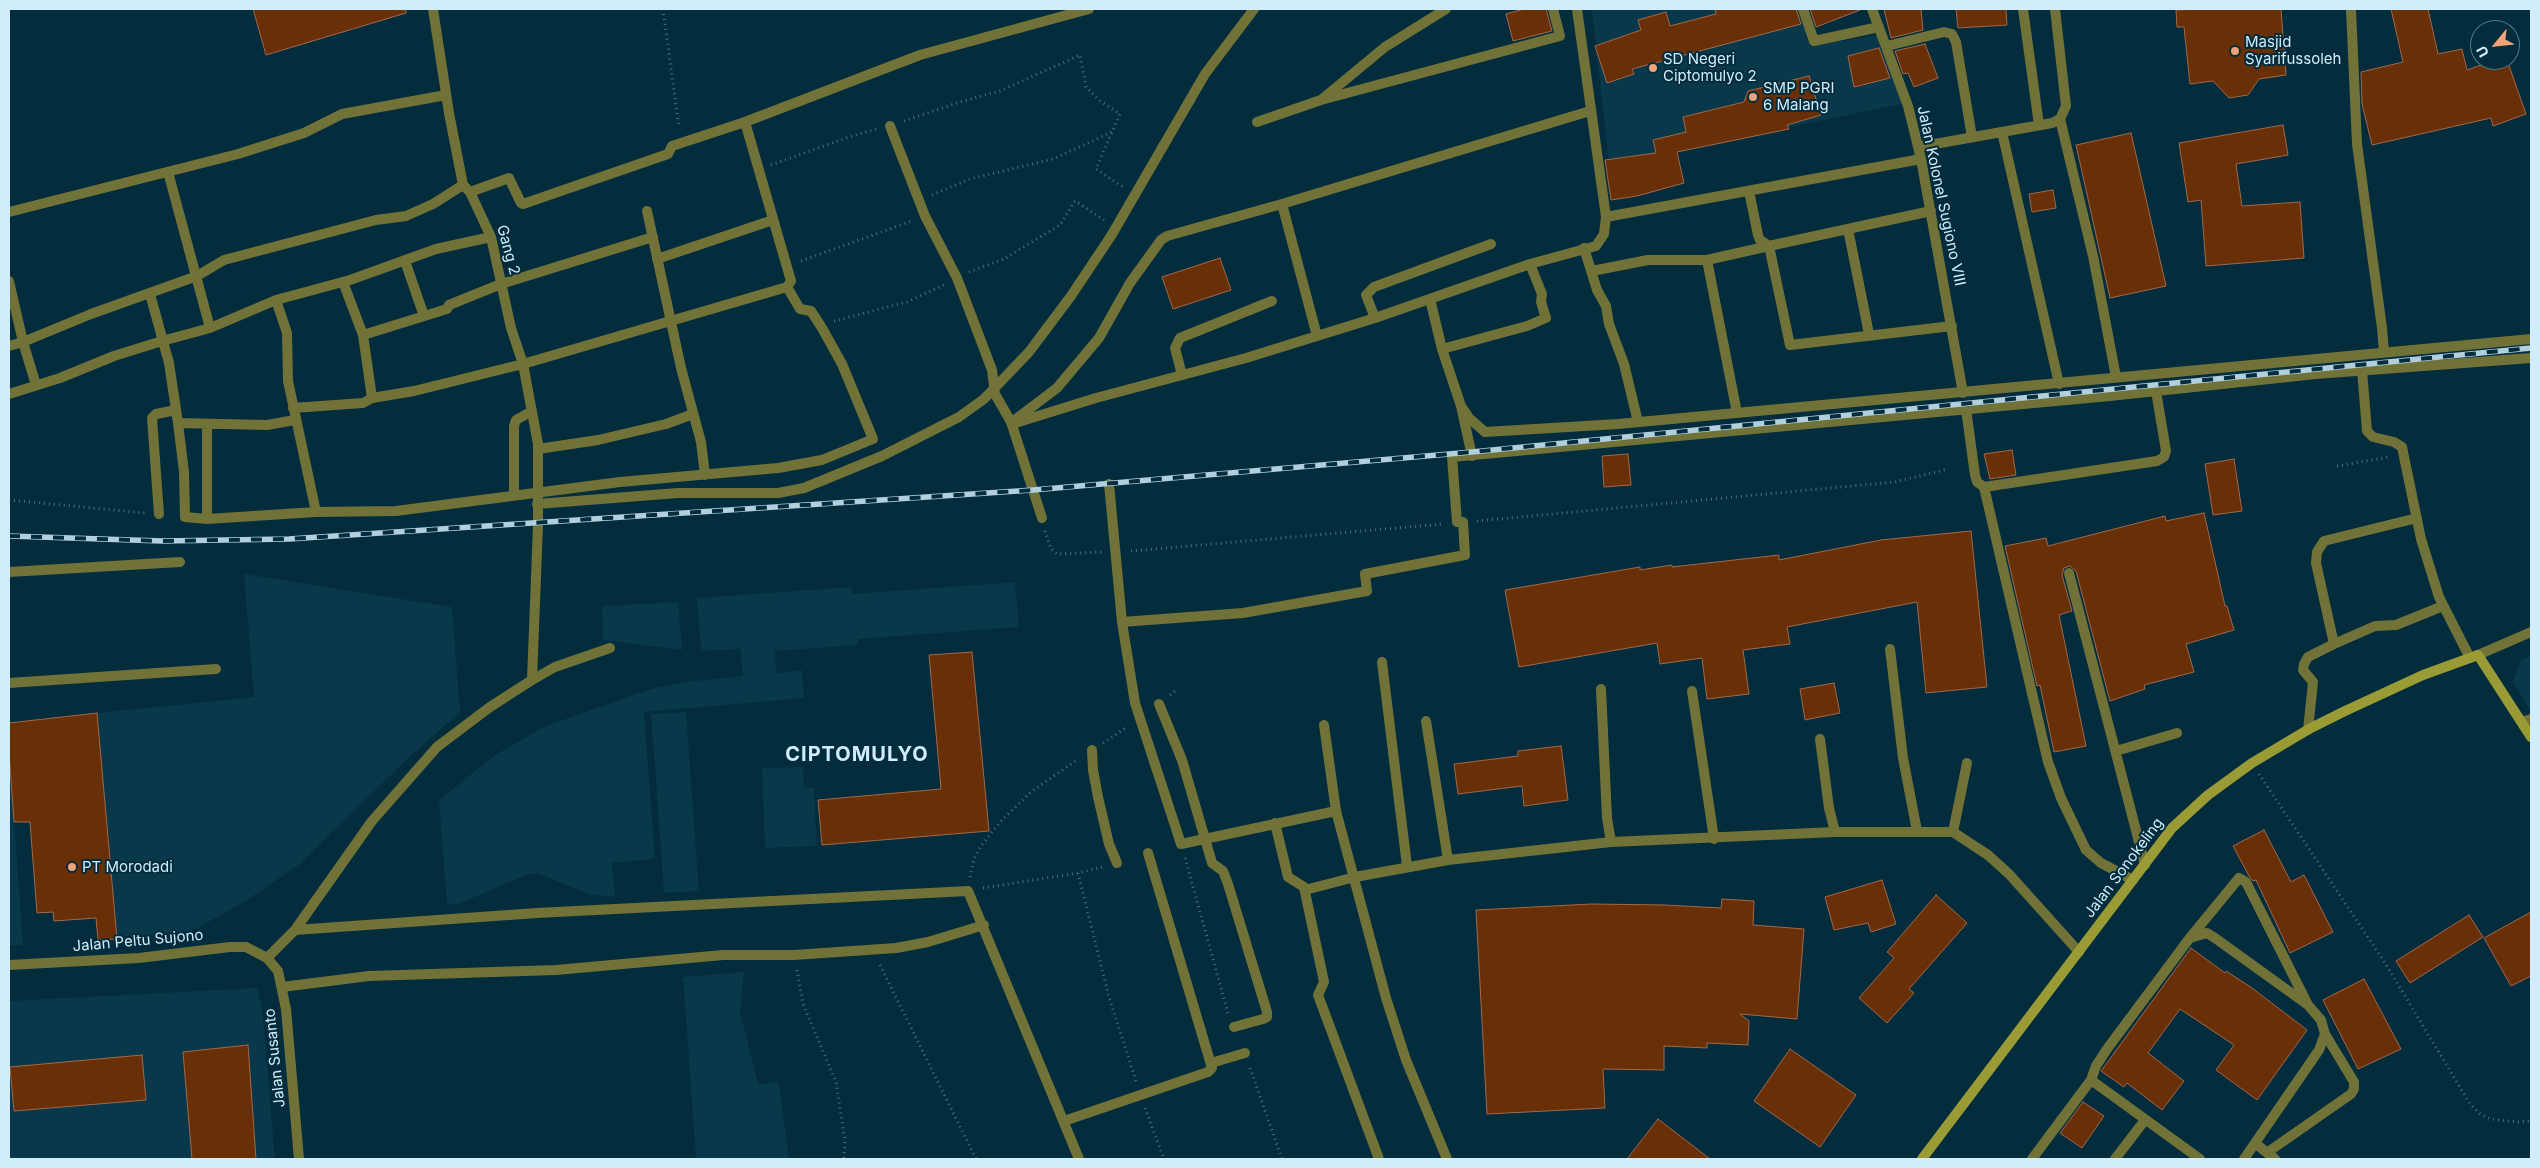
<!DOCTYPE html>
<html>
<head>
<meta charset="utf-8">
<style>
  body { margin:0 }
  #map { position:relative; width:2540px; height:1168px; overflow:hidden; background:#032c3c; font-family:Inter,sans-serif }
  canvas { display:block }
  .frame { position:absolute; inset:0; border:10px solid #d1edfb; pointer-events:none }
  .north { position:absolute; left:2470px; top:20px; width:50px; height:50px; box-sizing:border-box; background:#032c3c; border:1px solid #557988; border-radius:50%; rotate:242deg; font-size:14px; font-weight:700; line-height:20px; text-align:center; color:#d1edfb }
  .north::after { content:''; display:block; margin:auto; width:18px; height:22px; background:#f0a278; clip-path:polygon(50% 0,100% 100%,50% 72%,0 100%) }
</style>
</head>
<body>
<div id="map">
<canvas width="2540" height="1168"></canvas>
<div class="frame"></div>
<div class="north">U</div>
</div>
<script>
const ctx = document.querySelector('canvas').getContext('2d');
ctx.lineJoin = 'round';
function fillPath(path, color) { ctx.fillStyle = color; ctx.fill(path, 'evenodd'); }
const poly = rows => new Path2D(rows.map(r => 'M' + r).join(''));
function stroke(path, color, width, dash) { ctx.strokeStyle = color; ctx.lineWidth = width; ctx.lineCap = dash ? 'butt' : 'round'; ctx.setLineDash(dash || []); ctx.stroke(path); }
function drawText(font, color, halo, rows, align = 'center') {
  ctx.font = font + ' Inter,sans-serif'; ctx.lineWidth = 4; ctx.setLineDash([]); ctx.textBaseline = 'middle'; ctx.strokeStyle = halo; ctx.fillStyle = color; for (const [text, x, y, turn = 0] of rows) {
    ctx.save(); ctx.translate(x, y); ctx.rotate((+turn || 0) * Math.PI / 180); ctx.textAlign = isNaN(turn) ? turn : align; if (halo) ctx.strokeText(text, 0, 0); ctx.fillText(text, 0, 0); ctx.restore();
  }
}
const built = poly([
  [1592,9,1798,9,1810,46,1880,35,1905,103,1609,165],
  [244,574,452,607,460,712,404,762,300,864,243,903,197,928,180,934,117,939,97,713,254,697],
  [1015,582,1019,627,858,639,858,645,775,651,776,673,802,670,804,698,644,712,655,859,612,863,615,897,590,895,538,873,529,874,458,904,447,905,439,800,495,755,546,726,651,689,685,682,743,676,740,649,701,651,697,598,852,587,853,594],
  [678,602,682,650,603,640,602,606],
  [2531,655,2531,712,2513,682,2521,660],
  [686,712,699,891,664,893,651,714],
  [9,752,23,945,9,946],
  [803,767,804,788,814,788,817,846,765,848,762,768],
  [744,972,740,1013,758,1084,779,1082,789,1159,696,1159,683,977],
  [257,988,262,1007,275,1159,9,1159,9,1001]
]);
const building = poly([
  [253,9,406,9,406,13,266,55,253,9],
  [1524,9,1546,9,1552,31,1513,41,1506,14,1524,9],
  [1715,9,1796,9,1801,24,1632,69,1634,74,1607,83,1595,46,1641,30,1638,20,1666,12,1670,26,1716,14,1715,9],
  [1810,9,1860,9,1860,10,1816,27,1810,9],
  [1884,9,1921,9,1923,30,1891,38,1884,9],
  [1956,9,2006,9,2007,25,1958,28,1956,9],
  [2202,9,2281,9,2286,75,2259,79,2248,95,2229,98,2213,81,2190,84,2184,27,2177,27,2176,10,2202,9],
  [2391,9,2428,9,2438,54,2462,49,2467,70,2495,60,2507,60,2526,114,2493,126,2491,118,2372,145,2362,104,2361,72,2403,62,2391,9],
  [1925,44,1938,78,1914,87,1908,73,1903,74,1895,51,1925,44],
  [1879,48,1890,78,1854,87,1848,56,1879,48],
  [1809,76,1821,115,1787,125,1789,129,1677,152,1684,183,1637,196,1611,200,1605,160,1656,153,1653,140,1686,132,1683,117,1744,102,1748,91,1809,76],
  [2283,125,2288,155,2236,164,2242,206,2300,202,2304,258,2206,266,2201,200,2188,202,2179,143,2283,125],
  [2131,133,2166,286,2110,298,2076,145,2131,133],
  [2053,190,2056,208,2032,212,2029,194,2053,190],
  [1220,258,1231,290,1173,309,1162,277,1220,258],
  [2012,450,2016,475,1990,479,1984,454,2012,450],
  [1628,454,1631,485,1604,487,1602,456,1628,454],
  [2234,459,2242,511,2213,515,2205,464,2234,459],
  [2204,513,2225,606,2227,606,2234,630,2186,644,2194,672,2144,685,2145,689,2110,701,2076,571,2070,566,2064,568,2062,575,2072,611,2059,615,2086,746,2054,752,2040,685,2037,686,2005,546,2046,538,2048,546,2165,516,2166,521,2204,513],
  [1971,531,1987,687,1926,693,1917,602,1787,627,1790,644,1743,650,1749,694,1707,699,1702,658,1660,664,1657,643,1519,667,1505,590,1640,567,1640,570,1672,565,1672,567,1779,555,1779,560,1881,540,1971,531],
  [972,652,989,831,822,845,818,800,941,789,929,655,972,652],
  [1834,683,1840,713,1805,720,1800,689,1834,683],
  [97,713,117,939,98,940,96,918,54,921,53,912,37,913,30,822,14,822,9,752,9,723,97,713],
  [1561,746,1568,800,1524,806,1522,786,1458,794,1454,764,1518,756,1518,751,1561,746],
  [2264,830,2291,882,2304,875,2333,932,2290,953,2256,880,2253,881,2249,876,2233,846,2264,830],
  [1882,880,1896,924,1871,932,1868,923,1834,930,1825,897,1882,880],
  [1936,895,1967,923,1909,989,1914,993,1887,1023,1859,998,1894,958,1887,952,1936,895],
  [1722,899,1754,901,1753,925,1804,929,1797,1019,1740,1014,1749,1021,1748,1045,1707,1043,1707,1048,1664,1046,1664,1070,1603,1069,1605,1108,1487,1114,1476,910,1591,904,1665,905,1721,908,1722,899],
  [2531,912,2531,976,2511,986,2484,938,2531,912],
  [2469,915,2483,937,2410,983,2396,961,2469,915],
  [2191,948,2225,973,2226,971,2252,988,2307,1030,2257,1100,2216,1070,2234,1045,2180,1009,2148,1053,2184,1081,2162,1110,2127,1083,2124,1087,2101,1071,2191,948],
  [2364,979,2401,1049,2358,1069,2323,1000,2364,979],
  [248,1045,256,1159,192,1159,183,1052,248,1045],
  [1790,1049,1856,1095,1820,1147,1754,1101,1790,1049],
  [142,1055,146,1100,14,1111,10,1067,142,1055],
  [2083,1102,2104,1116,2082,1148,2060,1133,2083,1102],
  [1658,1119,1710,1159,1627,1159,1658,1119]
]);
const path = poly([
  [663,9,679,128],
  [904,121,960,102,1000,91,1080,55,1086,87,1099,100,1120,114,1096,169,1123,187],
  [771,165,849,137,877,129],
  [932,195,970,179,1053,159,1112,132],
  [801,261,912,221],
  [969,272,1004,259,1060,225,1075,201,1104,220],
  [834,321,907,302,944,285],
  [2337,466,2389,457],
  [9,500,145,513],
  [1477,521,1895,482,1948,469],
  [1045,531,1051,549,1057,554,1102,552],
  [1131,551,1443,524],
  [1170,695,1178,689],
  [1103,743,1127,727],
  [2259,774,2387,966,2470,1104,2480,1114,2491,1119,2518,1122,2531,1121],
  [1185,858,1228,1013],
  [1078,873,1109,997,1136,1081],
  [970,877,974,859,981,846,1000,822,1032,791,1077,760],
  [983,888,1078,873,1102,867],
  [880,965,976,1159],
  [797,970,803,1004,836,1082,845,1141,844,1159],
  [1250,1068,1282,1159],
  [1145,1108,1164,1159]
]);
const lane = poly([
  [2069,573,2145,865],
  [1890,649,1903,758,1917,831],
  [1601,689,1607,818,1611,842],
  [1692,691,1714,839],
  [2522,722,2531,719],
  [1820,739,1829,808,1835,832],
  [2116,751,2177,733],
  [1953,832,1967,763],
  [2190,938,2207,933,2215,938,2308,1005,2321,1020,2325,1034,2354,1082,2354,1089,2351,1094,2268,1152],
  [2091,1080,2200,1159],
  [2256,1144,2275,1159],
  [2032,1159,2091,1080,2096,1066,2107,1049,2189,939,2239,878,2246,882,2308,1005],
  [2115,1159,2145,1120],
  [2244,1159,2319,1050,2325,1034]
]);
const street = poly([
  [433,9,449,113,463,185,470,192,491,237,511,328,523,364,538,444,538,525,532,680],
  [1446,9,1385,47,1321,100,1560,36,1553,9],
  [1803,9,1814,41,1879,27],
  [1872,9,1908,106,1921,159,1963,393],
  [2023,9,2039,125],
  [2055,9,2066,106,2060,119],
  [2351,9,2357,144,2382,328,2384,352],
  [1887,46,1944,32,1952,34,1956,42,1972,137],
  [745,122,791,281,787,287],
  [1257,122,1321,100],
  [890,126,925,216,957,278,981,341,992,370,995,394,1011,422,1042,518],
  [2002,132,2059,384],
  [1918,147,2052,123,2060,119,2093,256,2116,377],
  [168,172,210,328],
  [1749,191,1758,235,1760,240,1769,246],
  [470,192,509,178,521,203,523,204,668,154,672,146,745,122,920,55,1089,9],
  [647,211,681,368,701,442,705,475],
  [1931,211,1769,246,1790,345,1952,326],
  [9,212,238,154,304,133,342,114,446,95],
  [1606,217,1921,159],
  [1848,229,1869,334],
  [1584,248,1597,290,1606,306,1609,324,1624,364,1638,422],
  [657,259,773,220],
  [405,261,424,316],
  [1592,271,1648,260,1707,260],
  [9,281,23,342,9,346],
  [343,282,363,335],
  [150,294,169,363,178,423,184,472,185,517,207,519,316,512,396,511,620,482,778,468,822,460,873,439,842,364,822,328,811,311,800,309,787,287,523,364,414,391,372,398,363,335,447,309,449,305,501,284,653,237],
  [1430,299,1442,349,1461,406,1472,456],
  [276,300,287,333,288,381,316,512],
  [1375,318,1366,295,1374,287,1491,244],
  [1317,336,1282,204,1590,111],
  [1442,349,1527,326,1546,318,1541,302,1542,294,1530,264],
  [2362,370,2367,431,2373,437,2394,442,2402,447,2421,539,2439,597,2470,658],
  [1182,375,1175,348,1180,338,1272,301],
  [36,385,23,342,91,314,197,276,224,260,376,220,406,216,433,204,463,185],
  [9,394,60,378,114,356,162,341,210,328,276,300,350,280,436,249,491,237],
  [1461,406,1469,418,1485,432,1618,424,2531,339],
  [293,408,363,403,372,398],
  [1966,409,1975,475,1977,482,1984,487,2048,762,2061,798,2086,850,2101,863,2133,880],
  [1737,413,1707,260,1769,246],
  [1016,419,1057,388,1099,338,1130,283,1161,240,1167,236,1282,204],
  [178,423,267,425,295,420],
  [207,424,207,519],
  [1012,424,1096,398,1246,358,1375,318,1530,264,1596,246,1604,234,1606,217,1577,9],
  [538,449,598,440,666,424,693,414],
  [1109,484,1122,622],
  [1984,487,2157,461,2164,457,2166,451,2156,391],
  [514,495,514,426,516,420,532,411],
  [537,504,678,493,778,493,804,488,882,456,959,417,984,399,1029,352,1071,296,1111,236,1205,74,1254,9],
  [159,514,152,418,156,414,176,410],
  [2417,518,2324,541,2317,552,2316,563,2334,644,2375,626,2396,625,2443,606],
  [1457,522,1452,457,2110,396,2316,374,2531,358],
  [9,572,180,562],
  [2478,655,2531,632],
  [1382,662,1407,866],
  [9,683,216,669],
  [1159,704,1182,760,1212,863,1223,871,1228,884,1267,1012,1267,1017,1263,1019,1234,1027],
  [1426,721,1448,860],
  [1324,725,1336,811,1386,998,1406,1060,1447,1159],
  [2308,730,2313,682,2303,670,2304,664,2308,657,2334,644],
  [1092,750,1093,770,1098,797,1109,844,1117,863],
  [1336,811,1181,844,1135,703,1122,622,1243,613,1367,591,1365,574,1465,555,1463,522],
  [1275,823,1288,877,1304,887,1324,982,1318,995,1379,1159],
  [1305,890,1355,877,1448,860,1611,842,1835,832,1953,832,1988,855,2009,874,2079,952],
  [295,930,537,913,968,891,1079,1159],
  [267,958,295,930,372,821,437,747,490,707,532,680,555,667,610,648],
  [9,965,139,958,230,947,246,947,267,958,278,971,286,1009,299,1159],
  [282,987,369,976,556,970,723,955,794,955,896,948,928,942,984,925],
  [1211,1063,1245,1053],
  [1064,1121,1208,1072,1212,1068,1148,853]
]);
const secondary = poly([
  [1922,1159,2172,828,2208,795,2252,763,2309,729,2345,711,2423,675,2478,655,2531,737]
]);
const rail = poly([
  [9,536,162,541,289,539,1033,490,1472,452,2531,348]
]);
const markers = [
  [2235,51,5,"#f0a278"],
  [1653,68,5,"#f0a278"],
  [1753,97,5,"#f0a278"],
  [72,867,5,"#f0a278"]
];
const poiNames = [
  ["Masjid",2245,42],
  ["Syarifussoleh",2245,59],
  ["SD Negeri",1663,59],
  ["Ciptomulyo 2",1663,76],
  ["SMP PGRI",1763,88],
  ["6 Malang",1763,105],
  ["PT Morodadi",82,867]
];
const streetNames = [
  ["Jalan Kolonel Sugiono VIII",1941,196,78],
  ["Gang 2",508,250,75],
  ["Jalan Sonokeling",2124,868,-53],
  ["Jalan Peltu Sujono",138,941,-5],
  ["Jalan Susanto",275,1058,-96]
];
const districtNames = [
  ["CIPTOMULYO",857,755]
];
fillPath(built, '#08384a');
fillPath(building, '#692f07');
stroke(building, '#a2694a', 1);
stroke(path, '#4b707f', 3, [1, 4]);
stroke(lane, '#717237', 10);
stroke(street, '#717237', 10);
stroke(secondary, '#9b9b36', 10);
stroke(rail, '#b1cfdd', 5.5);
stroke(rail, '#032c3c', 4, [11]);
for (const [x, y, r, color] of markers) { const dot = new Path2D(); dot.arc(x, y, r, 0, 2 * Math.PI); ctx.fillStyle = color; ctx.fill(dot); stroke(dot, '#032c3c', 2); }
drawText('15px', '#d1edfb', '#032c3c', poiNames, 'left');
drawText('15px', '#d1edfb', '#032c3c', streetNames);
ctx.letterSpacing = '1px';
drawText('bold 20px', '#d1edfb', '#032c3c', districtNames);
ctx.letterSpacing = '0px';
</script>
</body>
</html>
